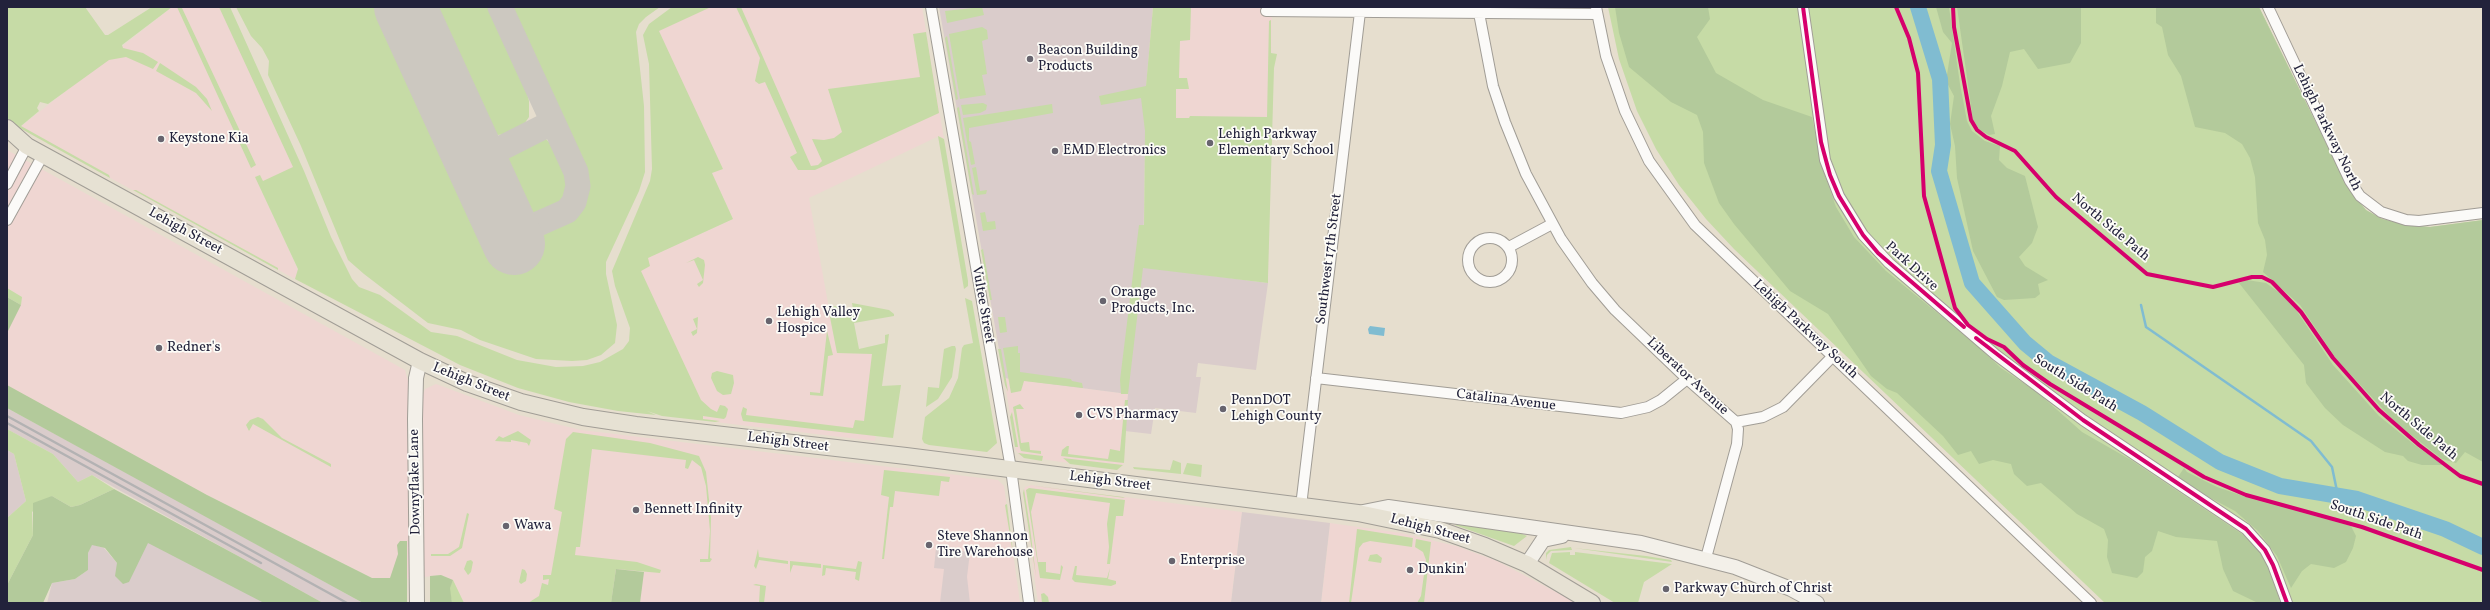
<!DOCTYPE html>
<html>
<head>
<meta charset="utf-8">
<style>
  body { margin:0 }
  #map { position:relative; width:2490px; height:610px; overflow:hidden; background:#e6dece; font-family:Vollkorn,serif }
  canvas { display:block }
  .frame { position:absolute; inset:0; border:8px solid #22223b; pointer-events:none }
</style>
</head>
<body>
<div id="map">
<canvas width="2490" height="610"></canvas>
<div class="frame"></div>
</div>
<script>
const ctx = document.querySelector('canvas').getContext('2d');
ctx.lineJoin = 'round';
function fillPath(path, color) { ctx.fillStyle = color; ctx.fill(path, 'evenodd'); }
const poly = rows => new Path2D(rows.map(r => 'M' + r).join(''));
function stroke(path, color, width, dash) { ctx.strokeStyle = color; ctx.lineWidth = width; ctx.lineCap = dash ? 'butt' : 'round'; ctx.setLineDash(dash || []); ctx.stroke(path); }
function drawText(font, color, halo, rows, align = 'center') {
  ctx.font = font + ' Vollkorn,serif'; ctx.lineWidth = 3.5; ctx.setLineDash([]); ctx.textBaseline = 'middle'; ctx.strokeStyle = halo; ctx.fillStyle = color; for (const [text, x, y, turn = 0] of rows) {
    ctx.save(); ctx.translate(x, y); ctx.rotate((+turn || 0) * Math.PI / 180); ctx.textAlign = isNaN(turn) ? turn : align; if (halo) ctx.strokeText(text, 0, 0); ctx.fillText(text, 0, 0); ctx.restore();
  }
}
const built = poly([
  [172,7,222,7,297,169,259,185,298,270,295,279,19,128],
  [680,7,922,7,944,139,939,136,809,198,837,353,887,345,875,441,715,422,702,419,619,271,733,219,647,33],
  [1153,7,1272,7,1268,283,1146,88],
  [7,150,405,370,408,381,409,579,372,578,207,495,7,386,7,333,22,297,7,288],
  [1004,378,1128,394,1124,463,1121,467,1117,470,1020,456,1016,450],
  [436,384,519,415,581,430,998,480,1004,486,1020,603,640,603,644,568,564,603,464,603,453,580,441,575,424,577,422,397,425,389],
  [1031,485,1242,512,1231,603,1038,603,1023,493,1025,487],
  [1330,523,1401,533,1456,546,1497,561,1577,603,1321,603]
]);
const industrial = poly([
  [939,7,1153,7,1146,87,1143,267,1268,283,1256,370,1198,363,1196,377,1201,377,1196,413,1155,408,1151,434,1125,431,1128,394,1004,378],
  [7,408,164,493,363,603,323,603,92,475,78,482,53,454,7,429],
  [7,450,14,454,26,501,7,518],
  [1242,512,1330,523,1321,603,1231,603],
  [145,530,279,603,47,603,52,583,75,579,88,570,88,553,92,544,104,548,117,563],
  [936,548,970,552,967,577,970,603,940,603,944,569,934,568]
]);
const green = poly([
  [7,7,85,7,105,35,108,35,152,7,172,7,122,45,123,48,143,53,158,62,153,69,126,57,109,60,48,104,40,102,37,108,39,111,21,126,109,175,110,178,7,121],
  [177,7,184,7,182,8,256,165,251,168],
  [219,7,230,7,304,171,331,237,352,279,359,287,380,295,431,332,457,336,517,360,556,367,583,366,600,362,623,349,629,341,630,328,615,286,612,271,650,181,652,169,649,64,643,35,649,24,672,7,711,7,659,31,723,169,712,173,733,219,648,258,650,266,641,271,701,400,711,409,717,412,720,405,725,406,728,409,726,417,724,419,703,416,703,419,720,421,715,422,662,416,647,411,656,415,618,411,569,402,518,388,460,365,295,279,298,269,255,177,260,175,263,181,293,167],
  [236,7,389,7,501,250,571,217,582,204,586,188,584,171,508,7,660,7,646,17,639,24,636,32,644,106,645,172,639,191,606,262,606,274,617,325,615,343,601,355,587,360,572,361,536,359,480,340,461,330,428,323,364,274,348,260,301,146,268,75,269,61,262,48,251,36],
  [424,7,490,7,524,81,529,101,529,117,522,127,509,134,497,135,488,131,482,125,470,106],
  [736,7,741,7,811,166,818,165,822,161,812,139,824,140,834,138,842,132,828,89,920,77,913,34,926,32,939,113,815,170,798,170,790,157,797,153,765,82,759,84,755,81,760,58],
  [982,7,984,15,947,23,945,11],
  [1153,7,1191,7,1190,40,1180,41,1179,78,1187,78,1189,89,1176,89,1176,118,1189,118,1190,116,1267,117,1269,21,1271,20,1271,53,1277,54,1274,68,1268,278,1268,283,1143,268,1128,394,1121,394,1120,380,1139,225,1144,225,1145,131,1141,98,1101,105,1099,96,1146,86],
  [1608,7,2259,7,2348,188,2366,210,2382,219,2407,225,2430,227,2483,220,2483,603,2105,603,1734,249,1706,219,1679,185,1656,149,1637,111,1619,59],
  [982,27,987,30,988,39,982,41,987,74,982,75,986,95,960,99,949,34],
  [947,36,958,99,956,100,945,38],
  [160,63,196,87,207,99,212,111,196,93,156,71],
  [983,103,987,105,986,110,980,113,963,115,961,105],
  [1052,104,1053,113,969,128,969,141,971,142,975,164,971,165,963,118],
  [959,107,974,195,972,194,957,108],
  [938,136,944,139,968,281,968,286,964,289],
  [545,138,554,147,567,176,569,190,565,198,556,206,543,212,527,213,518,207,513,200,498,163,503,157],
  [976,167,980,191,987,190,986,194,977,195,972,168],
  [133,190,136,190,278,268,278,270],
  [985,212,987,222,995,221,996,229,983,231,980,213],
  [983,249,992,300,990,300,981,250],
  [698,257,704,260,705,265,703,283,699,287,697,284,703,280,694,260,686,263],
  [7,288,22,297,21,305,7,297],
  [965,298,972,301,997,443,987,452,929,445,924,443,922,439,925,417,949,398,958,378,962,348,964,345,973,343],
  [852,303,889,310,894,314,894,316,854,323,859,349,885,343,885,335,889,334,882,386,901,385,893,438,743,421,741,414,743,407,747,409,746,415,853,428,855,420,864,421,872,354,837,353,828,307,845,305,845,310,853,309],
  [698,317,697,333,693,336,691,332,697,329,693,319],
  [998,317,1005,317,1007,332,1000,333],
  [827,331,833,355,828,356,823,396,810,395,810,392,820,393],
  [952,346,955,346,956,349,952,377,938,399,926,407,928,387,939,388,944,349],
  [1018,346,1018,353,1020,353,1020,372,1071,379,1072,381,1082,383,1083,388,1024,381,1021,391,1011,393,1003,348],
  [998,349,1001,349,1008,392,1005,385],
  [717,371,733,375,734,383,731,394,723,395,717,391,711,378,712,373],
  [1125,400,1128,400,1124,463,1061,456,1062,450,1067,446,1069,446,1068,454,1108,459,1110,449,1120,451],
  [1020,404,1024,409,1016,409,1021,443,1029,442,1030,450,1041,451,1041,454,1021,451,1020,448,1013,407],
  [1012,412,1018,447,1015,447,1010,417],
  [258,417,263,419,282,438,331,464,331,467,253,424,249,431,246,425,250,420],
  [7,429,53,454,78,482,92,475,114,489,80,505,71,507,52,496,32,512,33,535,7,585,7,518,26,501,14,454,7,450],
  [518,431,531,440,529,446,527,443,511,440,511,442,495,441,499,436,503,438],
  [573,432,650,443,699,456,706,472,711,518,710,558,712,559,710,562,700,562,700,559,708,559,710,531,706,486,701,467,692,460,688,469,685,468,686,460,592,449,580,547,576,547,575,555,637,562,661,570,660,573,616,569,611,603,528,603,539,596,542,583,548,585,549,579,543,580,543,575,551,575,562,512,554,509,566,439],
  [1018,453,1043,456,1042,461,1024,458],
  [1063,458,1123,465,1117,470,1070,464],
  [1173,460,1181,463,1181,474,1134,469,1133,467,1170,470],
  [1187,463,1202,465,1201,477,1183,474],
  [884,470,950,477,949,482,941,481,939,496,895,491,893,507,890,507,884,559,882,559,889,497,881,495],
  [1028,485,1123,497,1125,498,1095,494],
  [1029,488,1125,500,1123,516,1116,516,1110,564,1107,564,1109,547,1107,524,1110,503,1036,493,1031,512,1038,562,1046,562,1046,572,1060,574,1061,565,1063,567,1060,580,1040,578,1026,490],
  [1024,489,1030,527,1036,577,1023,493],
  [1007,504,1014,560,1005,505],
  [467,513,469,514,462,548,450,556,431,556,431,554,448,554,459,547],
  [1457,524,1517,532,1527,536,1514,546,1455,525],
  [1357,529,1413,538,1412,547,1370,541,1363,543,1359,548,1351,603,1349,603],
  [1416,539,1431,542,1424,603,1417,603,1421,596,1426,560,1423,552,1415,547],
  [1571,547,1572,550,1551,551,1547,555,1546,560,1546,553,1549,550],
  [1574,548,1646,556,1671,560,1672,562],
  [758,549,759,557,788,561,788,564,759,560,756,569,754,566],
  [1570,552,1570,555,1575,555,1575,552,1672,564,1644,582,1638,603,1615,603,1549,563,1552,553],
  [1377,554,1382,558,1381,563,1368,561,1370,555],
  [471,560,473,562,471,572,468,575,464,569,467,561],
  [790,561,821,564,821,568,793,565,790,573],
  [858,561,862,562,859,581,855,579,856,572,826,568,825,575,822,576,823,565,856,569],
  [1075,566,1077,566,1076,575,1107,578,1110,568,1108,579,1116,581,1116,584,1111,586,1075,582,1072,579],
  [522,569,525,570,527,574,526,581,521,584,519,582],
  [453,580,464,603,452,603,449,588],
  [756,584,766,586,764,603,759,603,760,586,753,585],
  [1044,593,1048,597,1049,603,1042,603,1041,594]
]);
const forest = poly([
  [1615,7,1708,7,1710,19,1697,37,1716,73,1763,100,1812,117,1822,167,1836,207,1854,237,1886,271,1973,342,2001,368,2037,392,2082,432,2131,460,2251,540,2268,561,2280,602,2258,603,2233,591,2223,569,2217,541,2176,537,2158,531,2152,551,2145,557,2143,572,2137,578,2112,573,2107,557,2108,540,2104,529,2077,514,2041,483,2027,486,2014,474,2011,464,1993,460,1979,464,1971,451,1958,455,1943,436,1897,393,1887,389,1871,376,1828,314,1790,291,1734,224,1719,203,1704,163,1703,132,1697,115,1671,102,1629,67,1619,33],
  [1936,7,1949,7,1960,84,1967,121,1972,131,1985,141,2000,146,1999,160,2007,168,2025,176,2038,227,2032,243,2019,257,2025,266,2048,280,2038,284,2040,294,2035,298,2004,300,1997,297,1973,251,1957,178,1955,146,1950,124,1954,96,1946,81,1952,43,1943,32],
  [1957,7,2081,7,2081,43,2070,63,2038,69,2024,49,2010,52,2002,86,1991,116,1995,134,1989,135,1980,130,1973,120],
  [2156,7,2259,7,2348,188,2366,210,2382,219,2407,225,2430,227,2483,220,2483,462,2465,452,2456,463,2442,459,2396,423,2337,360,2300,305,2263,272,2267,255,2265,240,2258,223,2255,177,2250,158,2242,144,2225,133,2195,127,2181,76,2168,55,2162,27,2156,23],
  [2247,280,2266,283,2280,293,2296,310,2333,365,2379,416,2416,446,2444,465,2422,465,2408,461,2403,456,2385,452,2343,425,2325,408,2306,383,2304,365,2239,283],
  [7,297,21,305,7,333],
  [7,385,207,495,372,578,390,578,398,554,397,545,400,541,407,541,407,603,363,603,7,408],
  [2184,468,2187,472,2217,487,2252,499,2351,526,2356,536,2353,548,2346,562,2334,568,2311,564,2302,571,2291,588,2277,556,2258,531,2235,511,2203,494,2178,477],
  [114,489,240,557,323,603,264,603,148,543,129,582,123,584,115,576,117,563,105,548,92,545,88,553,88,570,75,579,52,583,43,603,7,603,7,585,33,535,33,503,52,496,71,507,80,505],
  [616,569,644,572,640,603,611,603],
  [441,575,453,580,450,588,452,603,430,603,430,576]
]);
const water = poly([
  [1370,326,1385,328,1384,336,1369,334,1368,329]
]);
const stream = poly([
  [2141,305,2146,327,2311,441,2332,467,2338,496]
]);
const river = poly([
  [1918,7,1940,79,1943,145,1939,171,1972,283,2025,343,2048,362,2142,413,2220,462,2280,486,2357,499,2445,529,2483,547]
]);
const taxiway = poly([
  [500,7,576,172,578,186,574,202,567,211,511,236],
  [476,161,553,122]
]);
const runway = poly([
  [405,7,514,244]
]);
const street = poly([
  [931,7,1011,469,1029,603],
  [1596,7,1606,56,1625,111,1649,161,1695,225,2091,603],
  [1803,7,1825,160,1839,196,1863,235,1889,263,1996,355,2083,420,2246,529,2265,550,2273,565,2287,603],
  [2268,7,2350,181,2360,196,2381,212,2406,220,2419,221,2483,213],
  [1266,11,1597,14],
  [1479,13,1493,86,1505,122,1526,174,1561,239,1592,283,1615,310,1687,379,1736,422,1738,429,1737,444,1706,558],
  [7,184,27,146],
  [7,220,43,155],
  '1468 260a22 22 0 1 1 44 0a22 22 0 1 1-44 0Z',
  [1509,247,1552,224],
  [1316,378,1621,413,1648,407,1661,400,1687,379],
  [1736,422,1763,417,1783,407,1833,356],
  [1301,506,1360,12]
]);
const secondary = poly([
  [1358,513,1388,507,1641,543,1735,567,1791,589,1817,603],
  [1527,564,1543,540,1562,536],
  [417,603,415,419,416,378,420,361]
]);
const primary = poly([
  [7,128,27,146,420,361,467,383,521,402,583,417,636,425,906,456,1358,513,1440,530,1485,546,1527,564,1592,603]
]);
const rail = poly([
  [7,416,347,603],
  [7,423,261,563]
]);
const cycleway = poly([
  [1803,7,1821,142,1830,175,1839,196,1863,235,1878,253,1964,327],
  [1896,7,1909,38,1918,73,1924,196,1955,308,1968,325,1987,339,2004,347,2023,365,2050,384,2204,477,2246,495,2362,527,2483,570],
  [1953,7,1954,27,1971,120,1977,130,1986,137,2015,151,2056,197,2147,274,2213,287,2252,277,2262,277,2272,282,2301,312,2333,358,2379,410,2419,445,2460,476,2483,484],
  [1976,338,2083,420,2246,529,2265,550,2273,565,2287,603]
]);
const markers = [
  [1030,59,4,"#67646e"],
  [161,139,4,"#67646e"],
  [1210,143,4,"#67646e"],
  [1055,151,4,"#67646e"],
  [1103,301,4,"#67646e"],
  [769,321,4,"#67646e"],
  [159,348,4,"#67646e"],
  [1223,409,4,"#67646e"],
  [1079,415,4,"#67646e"],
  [636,510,4,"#67646e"],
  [506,526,4,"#67646e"],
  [929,545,4,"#67646e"],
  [1172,561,4,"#67646e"],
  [1410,570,4,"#67646e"],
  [1666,589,4,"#67646e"]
];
const poiNames = [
  ["Beacon Building",1038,51],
  ["Products",1038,67],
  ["Lehigh Parkway",1218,135],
  ["Elementary School",1218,151],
  ["Keystone Kia",169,139],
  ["EMD Electronics",1063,151],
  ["Orange",1111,293],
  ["Products, Inc.",1111,309],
  ["Lehigh Valley",777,313],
  ["Hospice",777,329],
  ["Redner's",167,348],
  ["PennDOT",1231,401],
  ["Lehigh County",1231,417],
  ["CVS Pharmacy",1087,415],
  ["Bennett Infinity",644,510],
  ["Wawa",514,526],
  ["Steve Shannon",937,537],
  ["Tire Warehouse",937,553],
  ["Enterprise",1180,561],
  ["Dunkin'",1418,570],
  ["Parkway Church of Christ",1674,589]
];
const streetNames = [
  ["Lehigh Parkway North",2326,128,64],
  ["North Side Path",2110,228,40],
  ["Lehigh Street",185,232,29],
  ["Southwest 17th Street",1330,259,-83],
  ["Park Drive",1911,267,42],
  ["Vultee Street",982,305,80],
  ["Lehigh Parkway South",1805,330,43],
  ["Liberator Avenue",1687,377,43],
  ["Lehigh Street",471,383,22],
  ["South Side Path",2075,384,32],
  ["Catalina Avenue",1506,401,7],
  ["North Side Path",2418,427,40],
  ["Lehigh Street",788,443,7],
  ["Downyflake Lane",416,482,-91],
  ["Lehigh Street",1110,482,7],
  ["South Side Path",2376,521,19],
  ["Lehigh Street",1430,530,15]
];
fillPath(built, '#efd6d2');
fillPath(industrial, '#dacccb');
fillPath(green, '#c6dba6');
fillPath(forest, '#b3ca9b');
fillPath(water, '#80bcd1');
stroke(stream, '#80bcd1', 2.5);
stroke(river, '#80bcd1', 16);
stroke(taxiway, '#ccc8c0', 25);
stroke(runway, '#ccc8c0', 62);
stroke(street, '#a19d96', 12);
stroke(secondary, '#a19d96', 16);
stroke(primary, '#a19d96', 18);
stroke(street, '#fbfaf8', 10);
stroke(secondary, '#f3f0e9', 14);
stroke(primary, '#e6e1d3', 16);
stroke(rail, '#b3b2b3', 2.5);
stroke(cycleway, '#d6006c', 4);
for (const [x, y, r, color] of markers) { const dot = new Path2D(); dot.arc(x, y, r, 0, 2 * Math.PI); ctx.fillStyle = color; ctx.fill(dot); stroke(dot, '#fdfcf7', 1.5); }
drawText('14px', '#22223b', '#fdfcf7', poiNames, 'left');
drawText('14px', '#22223b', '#fdfcf7', streetNames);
</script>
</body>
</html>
